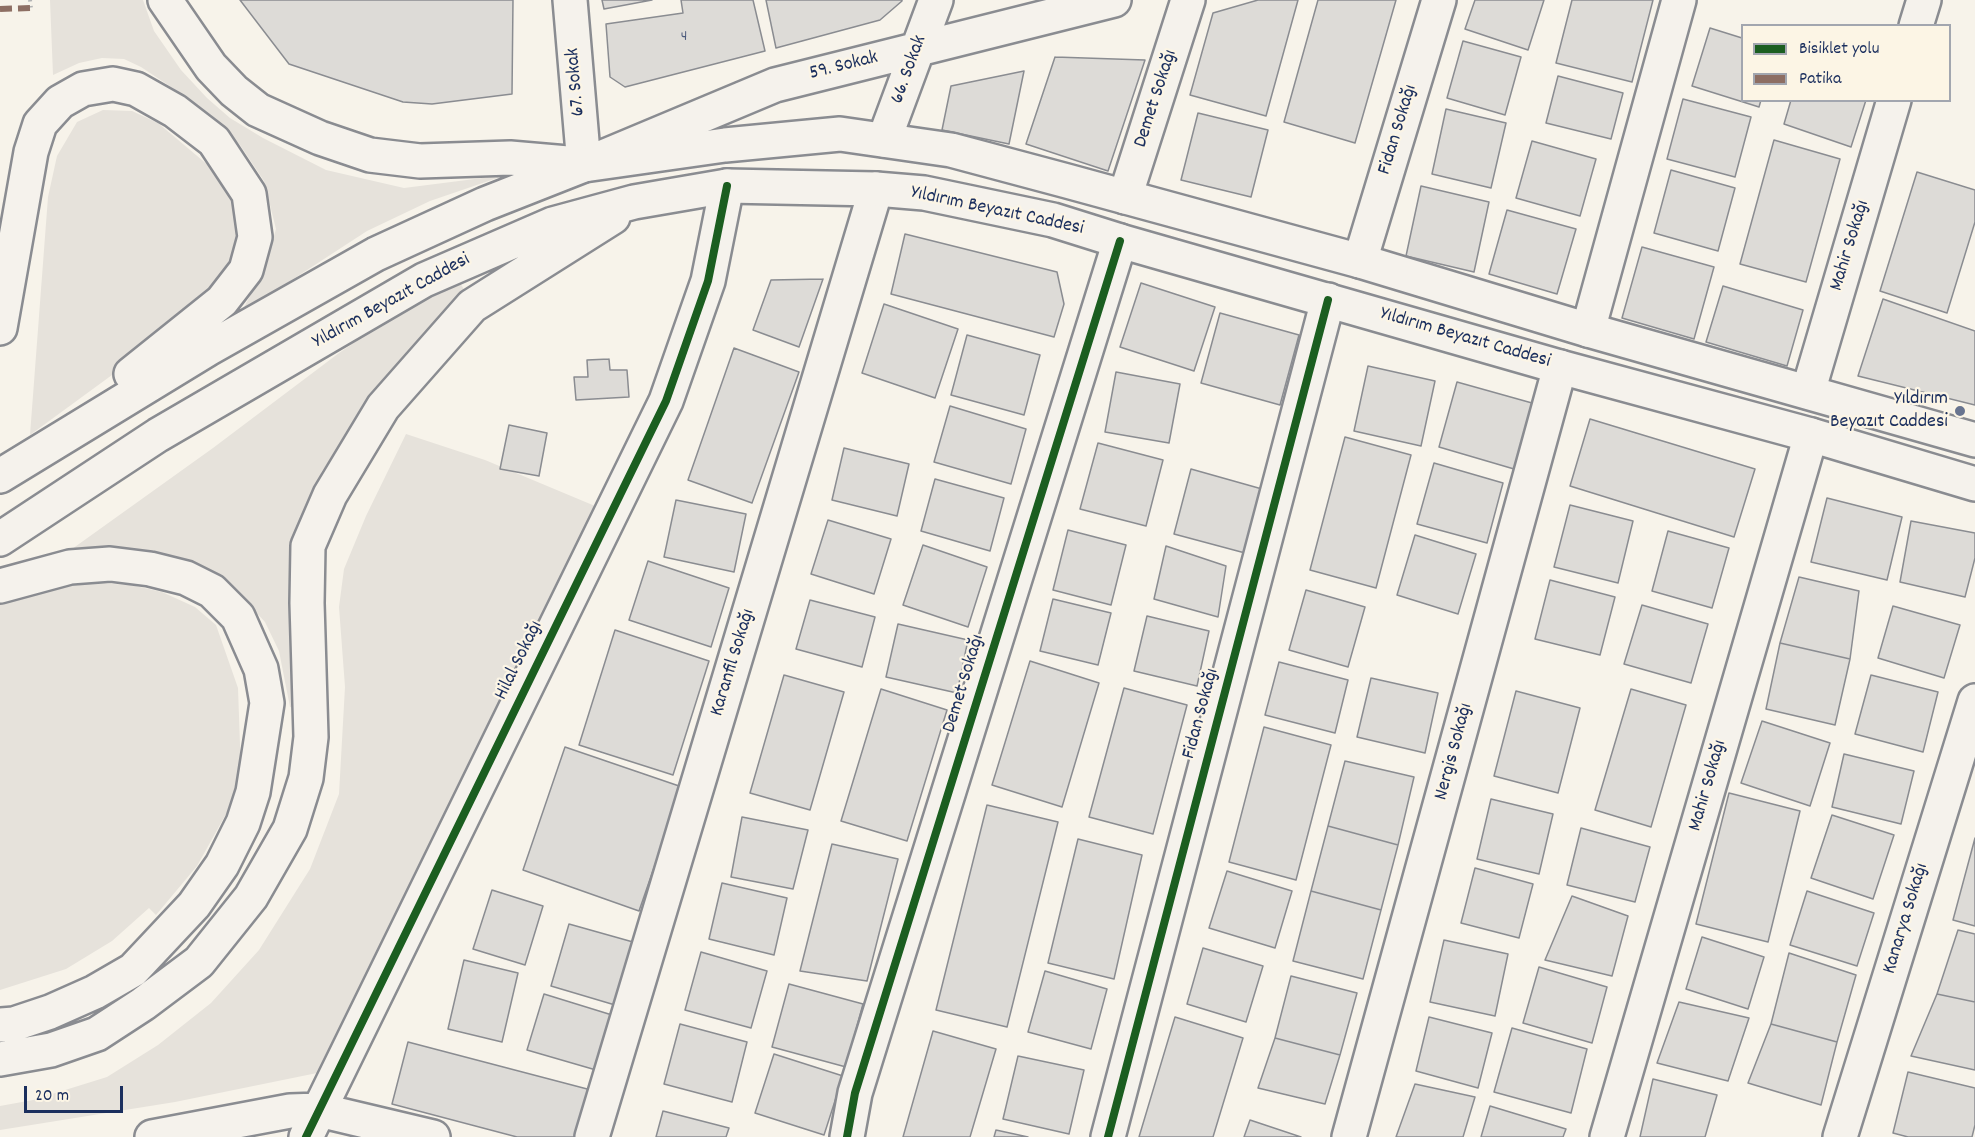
<!DOCTYPE html>
<html>
<head>
<meta charset="utf-8">
<style>
  body { margin:0 }
  #map { position:relative; width:1975px; height:1137px; overflow:hidden; background:#f7f3ea; font-family:Dekko,sans-serif }
  canvas { display:block }
  .legend { position:absolute; left:1741px; top:24px; width:210px; height:78px; box-sizing:border-box; background:#fcf5e5; border:2px solid #a2a6af; margin:0; padding:8px 10px; list-style:none; font-size:18px; color:#1b2f5e }
  .legend li { display:flex; align-items:center; gap:12px; height:30px }
  .legend b { width:30px; border:2px solid #a2a6af }
  .scale { position:absolute; left:24px; top:1086px; width:99px; height:27px; box-sizing:border-box; border:3px solid #1b2f5e; border-top:0; padding-left:8px; font-size:18px; line-height:21px; white-space:nowrap; color:#1b2f5e; -webkit-text-stroke:4px #fcf5e5; paint-order:stroke }
</style>
</head>
<body>
<div id="map">
<canvas width="1975" height="1137"></canvas>
<ul class="legend">
<li><b style="height:8px;background:#1b5e20"></b>Bisiklet yolu</li>
<li><b style="height:8px;background:#8d6e63"></b>Patika</li>
</ul>
<div class="scale">20 m</div>
</div>
<script>
const ctx = document.querySelector('canvas').getContext('2d');
ctx.lineJoin = 'round';
function fillPath(path, color) { ctx.fillStyle = color; ctx.fill(path, 'evenodd'); }
const poly = rows => new Path2D(rows.map(r => 'M' + r).join(''));
function stroke(path, color, width, dash) { ctx.strokeStyle = color; ctx.lineWidth = width; ctx.lineCap = dash ? 'butt' : 'round'; ctx.setLineDash(dash || []); ctx.stroke(path); }
function drawText(font, color, halo, rows, align = 'center') {
  ctx.font = font + ' Dekko,sans-serif'; ctx.lineWidth = 4.5; ctx.setLineDash([]); ctx.textBaseline = 'middle'; ctx.strokeStyle = halo; ctx.fillStyle = color; for (const [text, x, y, turn = 0] of rows) {
    ctx.save(); ctx.translate(x, y); ctx.rotate((+turn || 0) * Math.PI / 180); ctx.textAlign = isNaN(turn) ? turn : align; if (halo) ctx.strokeText(text, 0, 0); ctx.fillText(text, 0, 0); ctx.restore();
  }
}
const green = poly([
  [50,0,143,0,154,31,181,70,207,98,230,118,263,138,326,170,404,188,506,175,430,201,367,231,241,313,265,267,276,229,264,181,240,145,214,121,174,89,141,67,124,59,102,58,79,63,53,75],
  [103,110,132,111,158,123,215,171,237,206,240,242,228,280,194,315,30,435,48,197,57,156,77,122],
  [457,278,465,291,349,434,322,471,310,500,301,529,289,615,298,709,290,707,279,651,265,622,227,581,189,565,65,554,213,448,339,353,396,314],
  [406,434,485,460,595,506,499,712,322,1072,175,1102,0,1130,0,1106,33,1100,107,1077,158,1045,211,1003,259,950,310,869,339,794,345,687,339,607,344,569,366,516],
  [95,583,131,585,162,592,195,607,216,625,238,688,241,773,231,805,197,866,156,915,149,908,112,941,66,969,0,990,0,595]
]);
const building = poly([
  [240,0,513,0,512,94,432,104,403,102,289,64,240,0],
  [602,0,652,0,604,9,602,0],
  [681,0,753,0,765,51,625,87,610,77,606,24,683,13,681,0],
  [766,0,902,0,902,1,880,20,776,48,766,0],
  [1258,0,1298,0,1266,116,1190,95,1213,13,1258,0],
  [1318,0,1396,0,1355,143,1284,122,1318,0],
  [1475,0,1544,0,1528,50,1465,29,1475,0],
  [1572,0,1653,0,1632,82,1556,63,1572,0],
  [1710,28,1742,38,1742,100,1761,100,1759,107,1692,86,1710,28],
  [1463,41,1521,57,1505,115,1447,98,1463,41],
  [1055,57,1145,60,1108,171,1026,144,1055,57],
  [1024,71,1009,144,942,130,951,86,1024,71],
  [1558,76,1623,93,1611,139,1546,123,1558,76],
  [1683,99,1751,117,1735,177,1667,159,1683,99],
  [1791,100,1866,100,1851,147,1784,124,1791,100],
  [1446,109,1506,123,1491,188,1432,174,1446,109],
  [1198,113,1268,130,1251,197,1181,180,1198,113],
  [1774,140,1840,159,1806,282,1740,264,1774,140],
  [1532,141,1596,159,1580,216,1516,198,1532,141],
  [1671,170,1735,188,1718,251,1654,233,1671,170],
  [1917,172,1975,190,1975,222,1947,313,1880,291,1917,172],
  [1421,186,1489,202,1474,272,1406,256,1421,186],
  [1507,210,1576,229,1557,294,1489,274,1507,210],
  [905,234,1057,272,1064,304,1054,337,891,294,905,234],
  [1642,247,1714,267,1694,339,1622,318,1642,247],
  [823,279,799,347,753,330,771,280,823,279],
  [1141,283,1215,307,1194,371,1120,347,1141,283],
  [1723,286,1803,310,1787,366,1706,342,1723,286],
  [1883,299,1975,331,1975,405,1858,376,1883,299],
  [884,304,958,329,935,398,862,373,884,304],
  [1220,313,1299,335,1280,405,1201,383,1220,313],
  [967,335,1040,355,1024,415,951,395,967,335],
  [734,348,799,372,752,503,688,480,734,348],
  [609,359,610,370,627,370,629,397,576,400,574,377,588,377,587,360,609,359],
  [1368,366,1435,381,1421,446,1354,431,1368,366],
  [1116,372,1180,384,1169,443,1105,432,1116,372],
  [1457,382,1532,403,1514,469,1439,447,1457,382],
  [950,406,1026,429,1011,484,934,462,950,406],
  [1590,419,1755,469,1734,537,1570,486,1590,419],
  [509,425,547,433,539,476,500,469,509,425],
  [1345,437,1411,455,1376,588,1310,570,1345,437],
  [1098,443,1163,460,1146,526,1080,509,1098,443],
  [844,448,909,464,897,516,832,500,844,448],
  [1434,463,1503,483,1487,543,1417,524,1434,463],
  [1191,469,1262,489,1245,553,1174,534,1191,469],
  [935,479,1004,498,990,551,921,531,935,479],
  [1827,498,1902,517,1887,580,1811,562,1827,498],
  [676,500,746,514,734,572,664,557,676,500],
  [1570,505,1633,521,1618,583,1554,567,1570,505],
  [828,520,891,539,874,594,811,574,828,520],
  [1911,521,1975,533,1975,558,1965,597,1900,582,1911,521],
  [1068,530,1126,545,1111,605,1053,590,1068,530],
  [1668,531,1729,548,1712,608,1652,591,1668,531],
  [1415,535,1476,554,1458,614,1397,595,1415,535],
  [923,545,987,567,968,627,903,605,923,545],
  [1166,546,1226,566,1218,617,1154,599,1166,546],
  [648,561,729,588,711,647,629,620,648,561],
  [1799,577,1859,591,1850,659,1780,643,1799,577],
  [1550,580,1615,597,1600,655,1535,639,1550,580],
  [1306,590,1365,607,1348,667,1289,650,1306,590],
  [1053,599,1111,613,1098,665,1040,651,1053,599],
  [810,600,875,617,862,667,796,649,810,600],
  [1642,605,1708,624,1691,683,1624,664,1642,605],
  [1893,606,1960,625,1944,678,1878,658,1893,606],
  [1147,616,1209,631,1197,686,1134,671,1147,616],
  [898,624,968,640,957,693,886,677,898,624],
  [615,630,709,661,673,775,579,745,615,630],
  [1780,643,1850,659,1835,725,1766,709,1780,643],
  [1030,661,1099,683,1062,807,992,785,1030,661],
  [1279,662,1348,680,1335,733,1265,715,1279,662],
  [784,675,844,692,810,810,750,793,784,675],
  [1871,675,1938,692,1923,752,1855,734,1871,675],
  [1371,678,1438,693,1425,753,1357,737,1371,678],
  [1124,688,1187,705,1153,834,1089,817,1124,688],
  [881,689,947,710,907,841,841,821,881,689],
  [1631,689,1686,705,1651,827,1595,810,1631,689],
  [1516,691,1580,708,1558,793,1494,776,1516,691],
  [1762,721,1830,743,1810,806,1741,783,1762,721],
  [1264,727,1331,745,1296,880,1229,862,1264,727],
  [565,747,682,787,639,911,523,870,565,747],
  [1844,754,1914,771,1901,824,1832,807,1844,754],
  [1345,761,1414,777,1398,845,1328,826,1345,761],
  [1729,793,1800,811,1768,942,1696,924,1729,793],
  [1491,799,1553,814,1539,874,1477,859,1491,799],
  [987,805,1058,822,1007,1027,936,1010,987,805],
  [1832,815,1894,835,1873,899,1811,878,1832,815],
  [742,817,808,830,793,889,731,877,742,817],
  [1328,826,1398,845,1381,910,1311,891,1328,826],
  [1581,828,1650,847,1635,902,1567,885,1581,828],
  [1975,838,1975,926,1953,920,1975,838],
  [1078,839,1142,855,1114,979,1048,963,1078,839],
  [832,844,898,859,867,981,800,971,832,844],
  [1475,868,1533,884,1519,938,1461,923,1475,868],
  [1227,871,1292,891,1275,948,1209,928,1227,871],
  [722,883,787,898,774,955,709,939,722,883],
  [492,890,543,906,525,965,473,949,492,890],
  [1311,891,1381,910,1363,979,1293,961,1311,891],
  [1807,891,1874,913,1857,966,1790,945,1807,891],
  [1572,896,1628,916,1612,976,1545,960,1572,896],
  [569,924,633,942,615,1005,551,986,569,924],
  [1958,930,1975,934,1975,1002,1937,994,1958,930],
  [1702,937,1764,957,1748,1009,1686,989,1702,937],
  [1444,940,1508,954,1495,1016,1430,1002,1444,940],
  [1203,948,1263,966,1246,1022,1187,1004,1203,948],
  [701,952,767,971,751,1028,685,1010,701,952],
  [1789,953,1856,975,1837,1042,1771,1024,1789,953],
  [464,960,518,973,502,1042,448,1029,464,960],
  [1539,967,1607,987,1592,1043,1523,1023,1539,967],
  [1045,971,1107,989,1091,1049,1028,1032,1045,971],
  [1291,976,1357,993,1340,1055,1275,1038,1291,976],
  [789,984,863,1004,846,1067,772,1047,789,984],
  [544,994,612,1015,596,1070,527,1050,544,994],
  [1937,994,1975,1002,1975,1070,1911,1056,1937,994],
  [1679,1002,1749,1018,1728,1081,1657,1063,1679,1002],
  [1175,1017,1243,1038,1213,1137,1139,1137,1175,1017],
  [1429,1017,1492,1033,1478,1088,1416,1071,1429,1017],
  [680,1024,747,1042,732,1102,664,1084,680,1024],
  [1771,1024,1837,1042,1821,1105,1748,1083,1771,1024],
  [1512,1028,1587,1049,1571,1113,1494,1092,1512,1028],
  [933,1031,996,1049,970,1137,903,1137,933,1031],
  [1275,1038,1340,1055,1325,1104,1258,1088,1275,1038],
  [408,1042,591,1090,579,1137,517,1137,392,1104,408,1042],
  [774,1054,843,1076,824,1135,755,1113,774,1054],
  [1018,1056,1084,1070,1069,1134,1003,1119,1018,1056],
  [1908,1072,1975,1088,1975,1125,1972,1137,1908,1137,1893,1133,1908,1072],
  [1653,1079,1717,1095,1705,1137,1640,1137,1653,1079],
  [1415,1084,1475,1097,1463,1137,1396,1137,1415,1084],
  [1490,1106,1566,1129,1563,1137,1481,1137,1490,1106],
  [663,1111,729,1128,726,1137,656,1137,663,1111],
  [1250,1120,1301,1137,1244,1137,1250,1120],
  [996,1130,1028,1137,994,1137,996,1130]
]);
const path = poly([
  [30,0,31,8]
]);
const minor = poly([
  [570,0,584,165,775,85,1114,0],
  [1916,26,1924,0],
  [884,140,936,0],
  [1125,197,1188,0],
  [1360,261,1439,0],
  [1588,330,1679,0],
  [1808,392,1894,100],
  [152,1137,290,1111,319,1110,433,1137],
  [306,1137,666,401,708,281,727,186],
  [592,1137,876,189],
  [847,1137,855,1093,1120,241],
  [1108,1137,1328,300],
  [1349,1137,1560,367],
  [1607,1137,1811,435],
  [1840,1137,1975,701]
]);
const major = poly([
  [165,0,211,67,234,91,258,110,320,138,370,155,420,161,510,158,579,164],
  [0,328,31,152,40,124,60,102,83,89,113,84,136,89,175,111,214,141,249,194,255,237,246,270,222,301,131,374],
  [0,476,208,349,376,254,485,204,584,165,725,145,840,134,951,150,1067,181,1360,261,1588,330,1975,440],
  [0,539,158,435,424,280,553,224,634,202,727,186,876,189,924,193,1053,220,1120,241,1560,367,1811,435,1975,484],
  [0,586,70,567,110,564,150,569,186,578,212,591,238,617,261,669,267,703,253,792,243,823,222,865,194,905,133,970,95,992,50,1012,14,1024,0,1025],
  [0,1059,51,1050,97,1034,143,1004,199,962,251,897,290,829,306,778,311,737,307,603,308,546,330,495,383,407,472,306,613,217]
]);
const quiet = poly([
  [0,9,31,8]
]);
const cycleway = poly([
  [306,1137,666,401,708,281,727,186],
  [847,1137,855,1093,1120,241],
  [1108,1137,1328,300]
]);
const markers = [
  [1960,411,6,"#68748f"]
];
const numberNames = [
  ["4",684,38]
];
const streetNames = [
  ["59. Sokak",844,67,-14],
  ["66. Sokak",910,70,-70],
  ["67. Sokak",577,82,-95],
  ["Demet Sokağı",1157,99,-72],
  ["Fidan Sokağı",1399,130,-73],
  ["Yıldırım Beyazıt Caddesi",997,212,12],
  ["Mahir Sokağı",1851,246,-73],
  ["Yıldırım Beyazıt Caddesi",392,302,-29],
  ["Yıldırım Beyazıt Caddesi",1465,339,16],
  ["Hilal Sokağı",520,661,-64],
  ["Karanfil Sokağı",734,663,-73],
  ["Demet Sokağı",965,684,-73],
  ["Fidan Sokağı",1202,714,-75],
  ["Nergis Sokağı",1455,752,-75],
  ["Mahir Sokağı",1709,786,-74],
  ["Kanarya Sokağı",1907,919,-73]
];
const poiNames = [
  ["Yıldırım",1948,400],
  ["Beyazıt Caddesi",1948,423]
];
fillPath(green, '#e6e2db');
fillPath(building, '#dddbd7');
stroke(building, '#8a8c91', 1.5);
stroke(minor, '#8a8c91', 38);
stroke(major, '#8a8c91', 38);
stroke(path, '#b2b3b4', 4, [1.5, 4.5]);
stroke(minor, '#f5f2ec', 33);
stroke(major, '#f5f2ec', 33);
stroke(quiet, '#8d6e63', 6, [12, 6]);
stroke(cycleway, '#1b5e20', 8);
for (const [x, y, r, color] of markers) { const dot = new Path2D(); dot.arc(x, y, r, 0, 2 * Math.PI); ctx.fillStyle = color; ctx.fill(dot); stroke(dot, '#fcf5e5', 2); }
drawText('16px', '#4c5a7c', null, numberNames);
drawText('20px', '#1b2f5e', '#fcf5e5', streetNames);
drawText('20px', '#1b2f5e', '#fcf5e5', poiNames, 'right');
</script>
</body>
</html>
